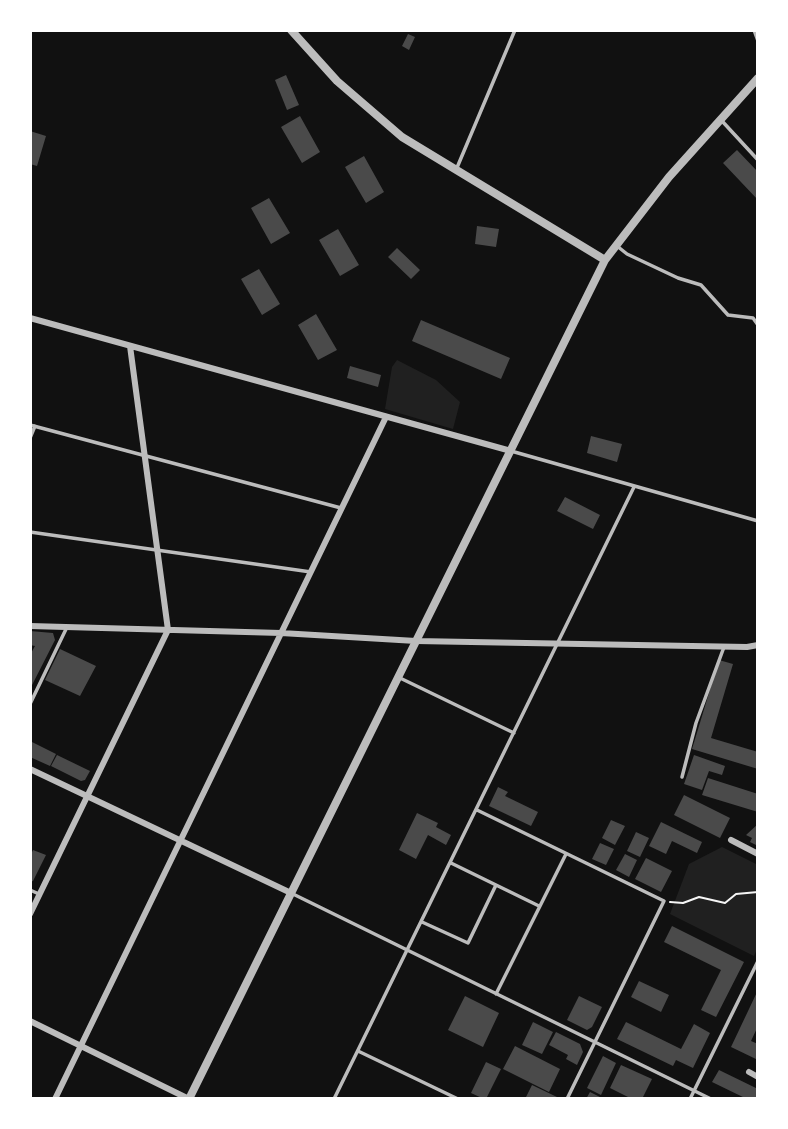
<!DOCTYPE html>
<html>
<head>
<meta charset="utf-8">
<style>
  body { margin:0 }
  #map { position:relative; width:788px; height:1129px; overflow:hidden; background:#111; font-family:"Asap Condensed",sans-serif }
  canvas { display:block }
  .frame { position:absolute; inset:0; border:32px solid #fff; pointer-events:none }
</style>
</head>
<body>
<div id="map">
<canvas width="788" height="1129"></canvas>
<div class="frame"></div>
</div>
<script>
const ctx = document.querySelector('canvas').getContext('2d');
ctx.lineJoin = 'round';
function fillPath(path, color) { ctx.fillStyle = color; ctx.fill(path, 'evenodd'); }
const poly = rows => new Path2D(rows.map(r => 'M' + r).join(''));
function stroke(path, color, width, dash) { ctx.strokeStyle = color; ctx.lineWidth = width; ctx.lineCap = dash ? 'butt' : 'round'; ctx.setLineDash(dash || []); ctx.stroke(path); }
const green = poly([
  [397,360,436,380,460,402,453,429,385,409,392,367],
  [722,847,758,865,758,947,754,956,670,914,689,864]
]);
const building = poly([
  [408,34,415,37,409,50,402,46],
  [286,75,299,105,287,110,275,80],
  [300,116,320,152,302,163,281,127],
  [30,131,46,136,37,166,30,164],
  [737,150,758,172,758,200,723,163],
  [364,156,384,192,366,203,345,167],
  [269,198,290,233,271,244,251,208],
  [477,226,499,229,496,247,475,244],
  [338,229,359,265,340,276,319,240],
  [397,248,420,270,411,279,388,257],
  [259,269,280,304,262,315,241,279],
  [316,314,337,350,318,360,298,325],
  [421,320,510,358,501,379,412,341],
  [350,366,381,375,378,387,347,378],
  [591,436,622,444,617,462,587,453],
  [565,497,600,515,593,529,557,511],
  [30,631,53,633,55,640,30,689,30,655,35,646,30,645],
  [60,649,96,666,80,696,45,680],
  [719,660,733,664,711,738,758,752,758,769,692,749],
  [30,741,56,754,50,766,30,757],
  [57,755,90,771,85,780,81,781,51,766],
  [694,755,725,766,722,775,709,771,702,790,684,784],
  [708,778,758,794,758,812,702,795],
  [498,787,508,792,505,796,538,812,531,826,489,806],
  [684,795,730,818,720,838,674,815],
  [417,813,438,823,436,827,451,835,446,845,428,835,416,859,399,850],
  [611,820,625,826,615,845,602,838],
  [661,822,702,842,697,853,672,841,666,854,649,846],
  [758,824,758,846,750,842,752,838,746,835],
  [636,832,649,838,640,857,627,851],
  [600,843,614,849,606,865,592,859],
  [33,850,46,855,33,881,30,882,30,856],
  [625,854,637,860,629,877,616,870],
  [646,858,672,871,661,892,635,879],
  [672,926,744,962,716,1017,701,1010,721,970,664,942],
  [639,981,669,995,661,1012,631,997],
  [758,990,758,1026,751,1041,758,1044,758,1060,731,1047],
  [465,996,499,1013,483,1047,448,1030],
  [579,996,602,1007,592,1027,587,1030,567,1020],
  [533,1022,553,1032,542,1054,522,1045],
  [626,1022,681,1049,694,1024,710,1033,693,1068,676,1060,673,1066,617,1039],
  [556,1032,580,1044,583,1052,577,1065,566,1059,568,1055,549,1045],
  [515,1046,560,1069,549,1092,503,1069],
  [603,1056,616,1063,601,1095,587,1088],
  [486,1062,501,1069,486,1099,484,1099,471,1093],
  [621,1065,652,1079,642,1099,632,1099,610,1088],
  [719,1070,758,1089,758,1099,747,1099,712,1082],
  [532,1085,557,1097,556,1099,525,1099],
  [590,1092,604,1099,586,1099]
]);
const path = poly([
  [670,902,683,903,699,897,725,903,736,894,758,892]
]);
const service = poly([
  [754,30,758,41],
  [722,121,758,160],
  [456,170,515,30],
  [617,246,627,254,678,278,701,285,728,315,753,318,758,325],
  [30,425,341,508],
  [30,438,35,426],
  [511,451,758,521],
  [30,532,311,572],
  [400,678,514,733],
  [30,704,67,627],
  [682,777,696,723,724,647],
  [477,810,664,901,567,1099],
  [451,863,539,906],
  [30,890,39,894],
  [293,894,711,1099],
  [422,922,468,943,496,885],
  [496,994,566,854],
  [358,1051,458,1099],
  [334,1099,634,487],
  [690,1099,758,961]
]);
const minor = poly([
  [30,318,511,451],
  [30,626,281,633,416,641,747,647,758,645],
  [30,769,291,893],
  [731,840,758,854],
  [30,914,168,630,130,346],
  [30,1021,189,1099],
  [749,1072,758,1077],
  [55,1099,386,417]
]);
const tertiary = poly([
  [291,30,337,81,402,137,605,260],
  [189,1099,605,260,669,177,758,78]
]);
fillPath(green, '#202020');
fillPath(building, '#4a4a4a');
stroke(path, '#f5f5f5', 2);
stroke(service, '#bcbcbc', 3.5);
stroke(minor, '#bcbcbc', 6);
stroke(tertiary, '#bcbcbc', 8);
</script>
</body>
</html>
